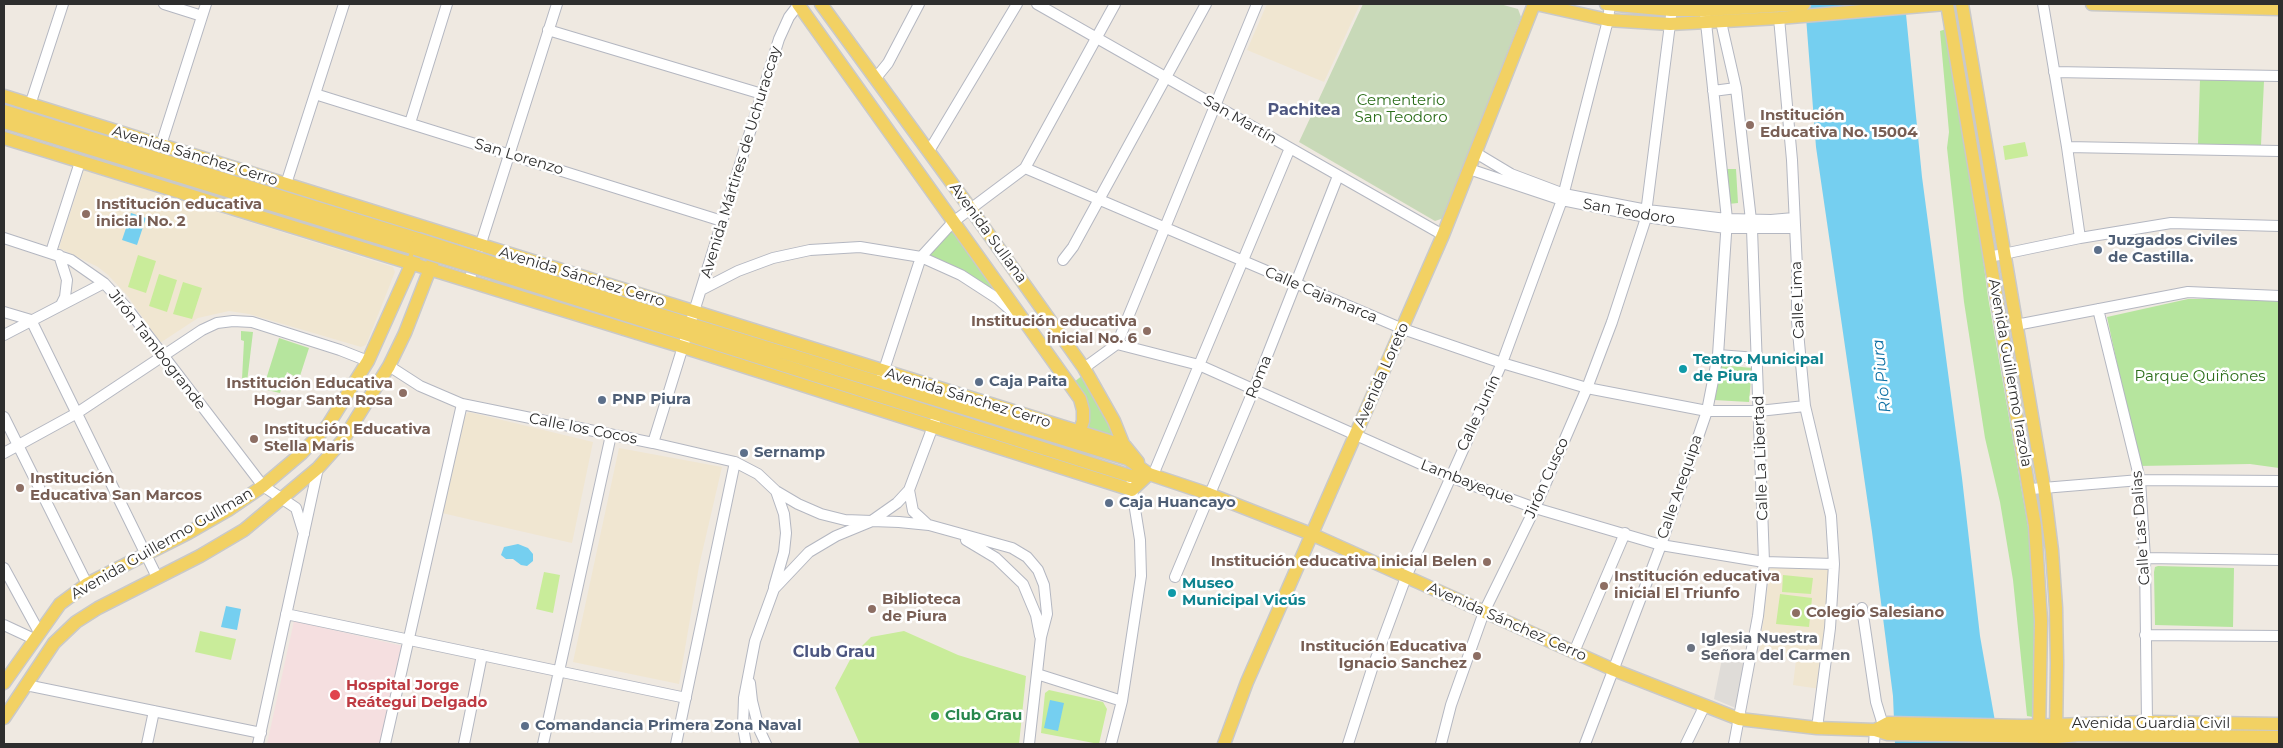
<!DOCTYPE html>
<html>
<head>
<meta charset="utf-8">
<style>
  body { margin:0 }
  #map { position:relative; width:2283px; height:748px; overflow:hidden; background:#efe9e1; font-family:Montserrat,sans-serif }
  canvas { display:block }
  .frame { position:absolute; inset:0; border:5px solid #2e2e2e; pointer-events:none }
</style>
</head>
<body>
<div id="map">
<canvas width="2283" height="748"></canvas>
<div class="frame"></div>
</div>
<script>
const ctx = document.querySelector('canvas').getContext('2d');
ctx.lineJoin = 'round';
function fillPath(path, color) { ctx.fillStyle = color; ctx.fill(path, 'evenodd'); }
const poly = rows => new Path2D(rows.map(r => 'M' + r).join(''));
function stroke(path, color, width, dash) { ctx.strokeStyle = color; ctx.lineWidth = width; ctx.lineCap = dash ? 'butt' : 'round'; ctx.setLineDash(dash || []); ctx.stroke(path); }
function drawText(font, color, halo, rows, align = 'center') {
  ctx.font = font + ' Montserrat,sans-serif'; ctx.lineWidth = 5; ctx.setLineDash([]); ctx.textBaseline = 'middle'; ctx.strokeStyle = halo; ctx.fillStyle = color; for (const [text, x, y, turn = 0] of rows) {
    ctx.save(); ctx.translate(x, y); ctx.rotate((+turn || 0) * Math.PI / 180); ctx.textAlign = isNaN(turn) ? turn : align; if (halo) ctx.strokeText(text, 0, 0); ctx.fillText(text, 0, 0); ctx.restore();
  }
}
const education = poly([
  [1267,4,1360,4,1324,82,1247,50],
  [84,170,393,267,395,272,366,345,361,347,249,314,229,311,198,318,160,343,127,295,108,275,98,267,59,248],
  [469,412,593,442,572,543,442,513,462,417],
  [619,448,722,467,699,566,679,684,573,662],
  [1774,565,1829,566,1832,571,1820,689,1793,685,1796,660,1759,654,1770,569]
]);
const medical = poly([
  [294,621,403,646,382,744,267,744]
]);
const green = poly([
  [1946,29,1966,130,1988,297,2030,538,2036,603,2033,717,2027,716,2013,580,2000,502,1985,438,1964,302,1947,148,1949,132,1940,31],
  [2200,79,2264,81,2261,145,2198,144],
  [1724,169,1736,169,1738,203,1728,204],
  [953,222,1030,328,998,299,921,257],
  [2188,299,2279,299,2279,468,2250,464,2139,466,2107,317],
  [241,331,253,332,247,382,242,379,244,341,241,340],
  [279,338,309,348,299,379,287,372,280,393,263,389],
  [1721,365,1752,368,1749,402,1714,400],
  [1083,375,1118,440,1088,429,1085,403,1074,382],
  [2158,566,2234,568,2233,627,2155,625,2154,572,2155,567]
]);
const cemetery = poly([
  [1363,4,1500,4,1518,9,1521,17,1444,218,1435,221,1299,142]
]);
const pitch = poly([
  [2025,142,2028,156,2005,160,2003,146],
  [138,255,156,261,146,293,128,287],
  [159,274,177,280,167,312,149,306],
  [183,282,202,288,192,319,173,314],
  [544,572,560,575,553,613,536,609],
  [1783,575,1813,578,1811,594,1782,592],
  [1780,594,1812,598,1809,627,1776,624],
  [200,631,236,639,231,660,195,652],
  [904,631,958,655,1026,676,1019,744,860,744,835,688,852,656,871,637],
  [1049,690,1103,702,1107,709,1099,744,1041,733,1045,693]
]);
const plaza = poly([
  [1724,649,1746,656,1738,709,1714,699]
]);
const water = poly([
  [1805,4,1905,4,1922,177,1962,478,1980,636,1999,744,1895,744,1893,696,1872,532,1816,147],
  [131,213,146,218,137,245,122,240],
  [518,544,528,548,533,554,533,561,527,566,521,565,513,559,506,559,501,555,504,547],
  [226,606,241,609,237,630,221,627],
  [1050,700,1064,703,1058,731,1044,728]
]);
const minor = poly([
  [164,4,202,16],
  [1037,4,1443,235],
  [2043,4,2067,147,2080,238],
  [1779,18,1792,160,1797,268,1797,321,1805,406,1831,516,1834,564,1830,628,1817,728],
  [1721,22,1736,88,1752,229,1764,562,1758,616,1734,744],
  [548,30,762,94],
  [2054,72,2279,76],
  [875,79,888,63,919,4],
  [1713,91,1736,88],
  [315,94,722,221],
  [30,105,63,4],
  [410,123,447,4],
  [161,145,206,4],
  [2067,147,2279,151],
  [929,151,1017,4],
  [1476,153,1511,174,1564,194,1647,210,1727,219,1771,220,1794,218],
  [1025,168,1403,329,1502,363,1587,388,1707,411,1759,411,1805,406],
  [1469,169,1562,200,1646,217,1726,228,1795,228],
  [286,184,344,4],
  [4,238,71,260,104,283,127,308,263,486,296,508,304,534],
  [51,252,80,162],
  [59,255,67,280,65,297,61,305],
  [1989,257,2080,238,2171,223,2279,226],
  [1063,260,1073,247,1206,4],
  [469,281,557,4],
  [701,290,738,271,773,258,810,250,860,247,921,257,961,275,998,299,1016,315],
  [2098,309,2140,480,2145,558,2147,722],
  [4,312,31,320,157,577],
  [692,318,779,39,789,17,799,4],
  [2016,325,2188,292,2279,296],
  [4,335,104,283],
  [1117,344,1199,365,1450,477,1535,508,1661,545,1764,562,1834,564],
  [1718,355,1757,358],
  [389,366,420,386,462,404,653,443,735,462,758,474,776,491,798,504,821,514,845,520,899,522,929,525,1012,548,1027,557,1038,570,1044,585,1047,614,1041,637,1029,744],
  [1084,368,1117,344,1257,4],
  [882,376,921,257,953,222,1025,168,1115,4],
  [4,417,87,584],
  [653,443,685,340],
  [4,453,77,413,202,330,217,323,233,321,252,322,340,350,368,361],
  [1153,475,1290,148],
  [2031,489,2140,480,2279,481],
  [909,490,913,511,927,524],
  [966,540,996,558,1023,584,1036,615,1040,636],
  [2145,558,2279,560],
  [4,568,39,632],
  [1175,577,1254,389,1338,176],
  [774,587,784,552,786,533,784,514,776,491],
  [1862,608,1876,702,1883,725],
  [286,614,686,698],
  [4,625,34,639],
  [2145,635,2279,636],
  [1574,652,1625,533],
  [1037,674,1122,701],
  [750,683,752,701,759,729,766,744],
  [26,685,261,733],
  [147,744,154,711],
  [258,744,318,468],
  [385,744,462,404],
  [464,744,482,655],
  [543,744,611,435],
  [676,744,735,462],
  [746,744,743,727,744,698,755,641,774,589,809,552,836,536,870,522,897,503,909,490,935,421],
  [1111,744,1122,701,1141,576,1140,540,1131,484],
  [1348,744,1372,669,1406,577,1502,363,1562,200,1608,20,1610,4],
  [1441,744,1451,705,1484,612,1535,508,1587,388,1612,322,1645,221,1671,16],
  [1585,744,1661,545,1707,411,1718,355,1727,219,1704,4],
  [1686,744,1704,707],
  [1874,744,1875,730]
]);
const major = poly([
  [798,4,1080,399,1083,410,1083,421,1077,440],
  [821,4,970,208,1084,368,1114,421,1126,451],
  [1536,4,1608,20,1670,24,1779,18,1946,4],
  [1606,4,1671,10,1705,10,1804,4],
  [1947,4,2035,526,2041,621,2039,737],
  [1962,4,2044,487,2052,551,2056,608,2057,663,2056,737],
  [2092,4,2279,9],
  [4,96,1125,446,1138,462],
  [4,111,418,239],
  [4,122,415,249],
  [4,138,683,347,1132,490,1149,474],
  [496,264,1128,459,1149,474,1209,494,1311,534,1614,670,1739,719,1817,728,1875,730,1888,734,2056,737,2080,735,2279,737],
  [494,273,1130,476,1149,474],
  [4,683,60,604,87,584,188,533,228,510,263,486,302,453,328,425,368,361,415,256],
  [4,718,54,643,76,622,98,608,200,556,244,530,318,468,343,440,389,366,405,333,433,261],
  [1875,730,1888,723,2023,726,2147,722,2279,724],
  [1224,744,1247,682,1443,235,1534,4]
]);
const majorBridge = poly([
  [418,239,496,264],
  [415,249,494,273]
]);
const markers = [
  [1750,125,5,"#8d6e63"],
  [86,214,5,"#8d6e63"],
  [2098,250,5,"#5c6f8a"],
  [1147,331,5,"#8d6e63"],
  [1683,369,5,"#0f9aa8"],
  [979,382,5,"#5c6f8a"],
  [403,393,5,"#8d6e63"],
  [602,400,5,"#5c6f8a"],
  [254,439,5,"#8d6e63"],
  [744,453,5,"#5c6f8a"],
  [20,488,5,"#8d6e63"],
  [1109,503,5,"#5c6f8a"],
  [1487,562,5,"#8d6e63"],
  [1604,586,5,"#8d6e63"],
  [1172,593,5,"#0f9aa8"],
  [872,609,5,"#8d6e63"],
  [1796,613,5,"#8d6e63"],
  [1691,648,5,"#6b7280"],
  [1477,656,5,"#8d6e63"],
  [335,695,6,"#e0444e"],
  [935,716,5,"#2e9e5b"],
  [525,726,5,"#5c6f8a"]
];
const parkNames = [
  ["Cementerio",1401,101],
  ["San Teodoro",1401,118],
  ["Parque Quiñones",2200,377]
];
const educationNames = [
  ["Institución",1760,116],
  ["Educativa No. 15004",1760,133],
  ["Institución educativa",96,205],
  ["inicial No. 2",96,222],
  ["Institución educativa",1137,322,"right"],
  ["inicial No. 6",1137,339,"right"],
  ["Institución Educativa",393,384,"right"],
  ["Hogar Santa Rosa",393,401,"right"],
  ["Institución Educativa",264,430],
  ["Stella Maris",264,447],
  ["Institución",30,479],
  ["Educativa San Marcos",30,496],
  ["Institución educativa inicial Belen",1477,562,"right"],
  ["Institución educativa",1614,577],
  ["inicial El Triunfo",1614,594],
  ["Biblioteca",882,600],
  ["de Piura",882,617],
  ["Colegio Salesiano",1806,613],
  ["Institución Educativa",1467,647,"right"],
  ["Ignacio Sanchez",1467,664,"right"]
];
const streetNames = [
  ["San Martín",1240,120,30],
  ["Avenida Sánchez Cerro",195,156,17],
  ["San Lorenzo",519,157,17],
  ["Avenida Mártires de Uchuraccay",741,162,-73],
  ["San Teodoro",1629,212,10],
  ["Avenida Sullana",988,233,54],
  ["Avenida Sánchez Cerro",582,277,17],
  ["Calle Cajamarca",1321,295,23],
  ["Calle Lima",1798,300,-92],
  ["Jirón Tambogrande",157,350,52],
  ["Avenida Guillermo Irazola",2010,373,80],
  ["Avenida Loreto",1382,375,-66],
  ["Roma",1259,377,-68],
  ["Avenida Sánchez Cerro",968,398,17],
  ["Calle Junín",1479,413,-65],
  ["Calle los Cocos",583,429,11],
  ["Calle La Libertad",1761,458,-92],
  ["Jirón Cusco",1547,478,-66],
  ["Lambayeque",1467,482,21],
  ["Calle Arequipa",1680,487,-71],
  ["Calle Las Dalias",2141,528,-94],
  ["Avenida Guillermo Gullman",162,544,-30],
  ["Avenida Sánchez Cerro",1507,622,24],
  ["Avenida Guardia Civil",2151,724]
];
const serviceNames = [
  ["Juzgados Civiles",2108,241],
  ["de Castilla.",2108,258],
  ["Caja Paita",989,382],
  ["PNP Piura",612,400],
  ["Sernamp",754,453],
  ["Caja Huancayo",1119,503],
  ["Comandancia Primera Zona Naval",535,726]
];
const cultureNames = [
  ["Teatro Municipal",1693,360],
  ["de Piura",1693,377],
  ["Museo",1182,584],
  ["Municipal Vicús",1182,601]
];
const worshipNames = [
  ["Iglesia Nuestra",1701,639],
  ["Señora del Carmen",1701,656]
];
const healthNames = [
  ["Hospital Jorge",346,686],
  ["Reátegui Delgado",346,703]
];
const leisureNames = [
  ["Club Grau",945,716]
];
const neighbourhoodNames = [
  ["Pachitea",1304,110],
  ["Club Grau",834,652]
];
const waterNames = [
  ["Río Piura",1882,376,-96]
];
fillPath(education, '#f0e6d1');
fillPath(medical, '#f5dfe0');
fillPath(green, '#b6e59e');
fillPath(cemetery, '#c8d9b8');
fillPath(pitch, '#c9ec9a');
fillPath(plaza, '#dfdcd8');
fillPath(water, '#75cff0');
stroke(minor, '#b4b7c1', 12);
stroke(major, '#c9c9c9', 15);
stroke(minor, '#fff', 10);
stroke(major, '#f2d163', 12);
stroke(majorBridge, '#c9c9c9', 15, []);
stroke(majorBridge, '#f2d163', 12);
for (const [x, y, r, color] of markers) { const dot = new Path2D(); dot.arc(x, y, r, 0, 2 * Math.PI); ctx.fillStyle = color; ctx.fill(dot); stroke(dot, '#fff', 2); }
drawText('15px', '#2c6e1b', '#fff', parkNames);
drawText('bold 15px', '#785e54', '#fff', educationNames, 'left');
drawText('15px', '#2e2e2e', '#fff', streetNames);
drawText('bold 15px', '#4e5e75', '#fff', serviceNames, 'left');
drawText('bold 15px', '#0d838f', '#fff', cultureNames, 'left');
drawText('bold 15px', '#5b616d', '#fff', worshipNames, 'left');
drawText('bold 15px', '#be3a42', '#fff', healthNames, 'left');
drawText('bold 15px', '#27864d', '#fff', leisureNames, 'left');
drawText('bold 16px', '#4d5680', '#fff', neighbourhoodNames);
drawText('italic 16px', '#0d6fa3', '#fff', waterNames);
</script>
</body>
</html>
